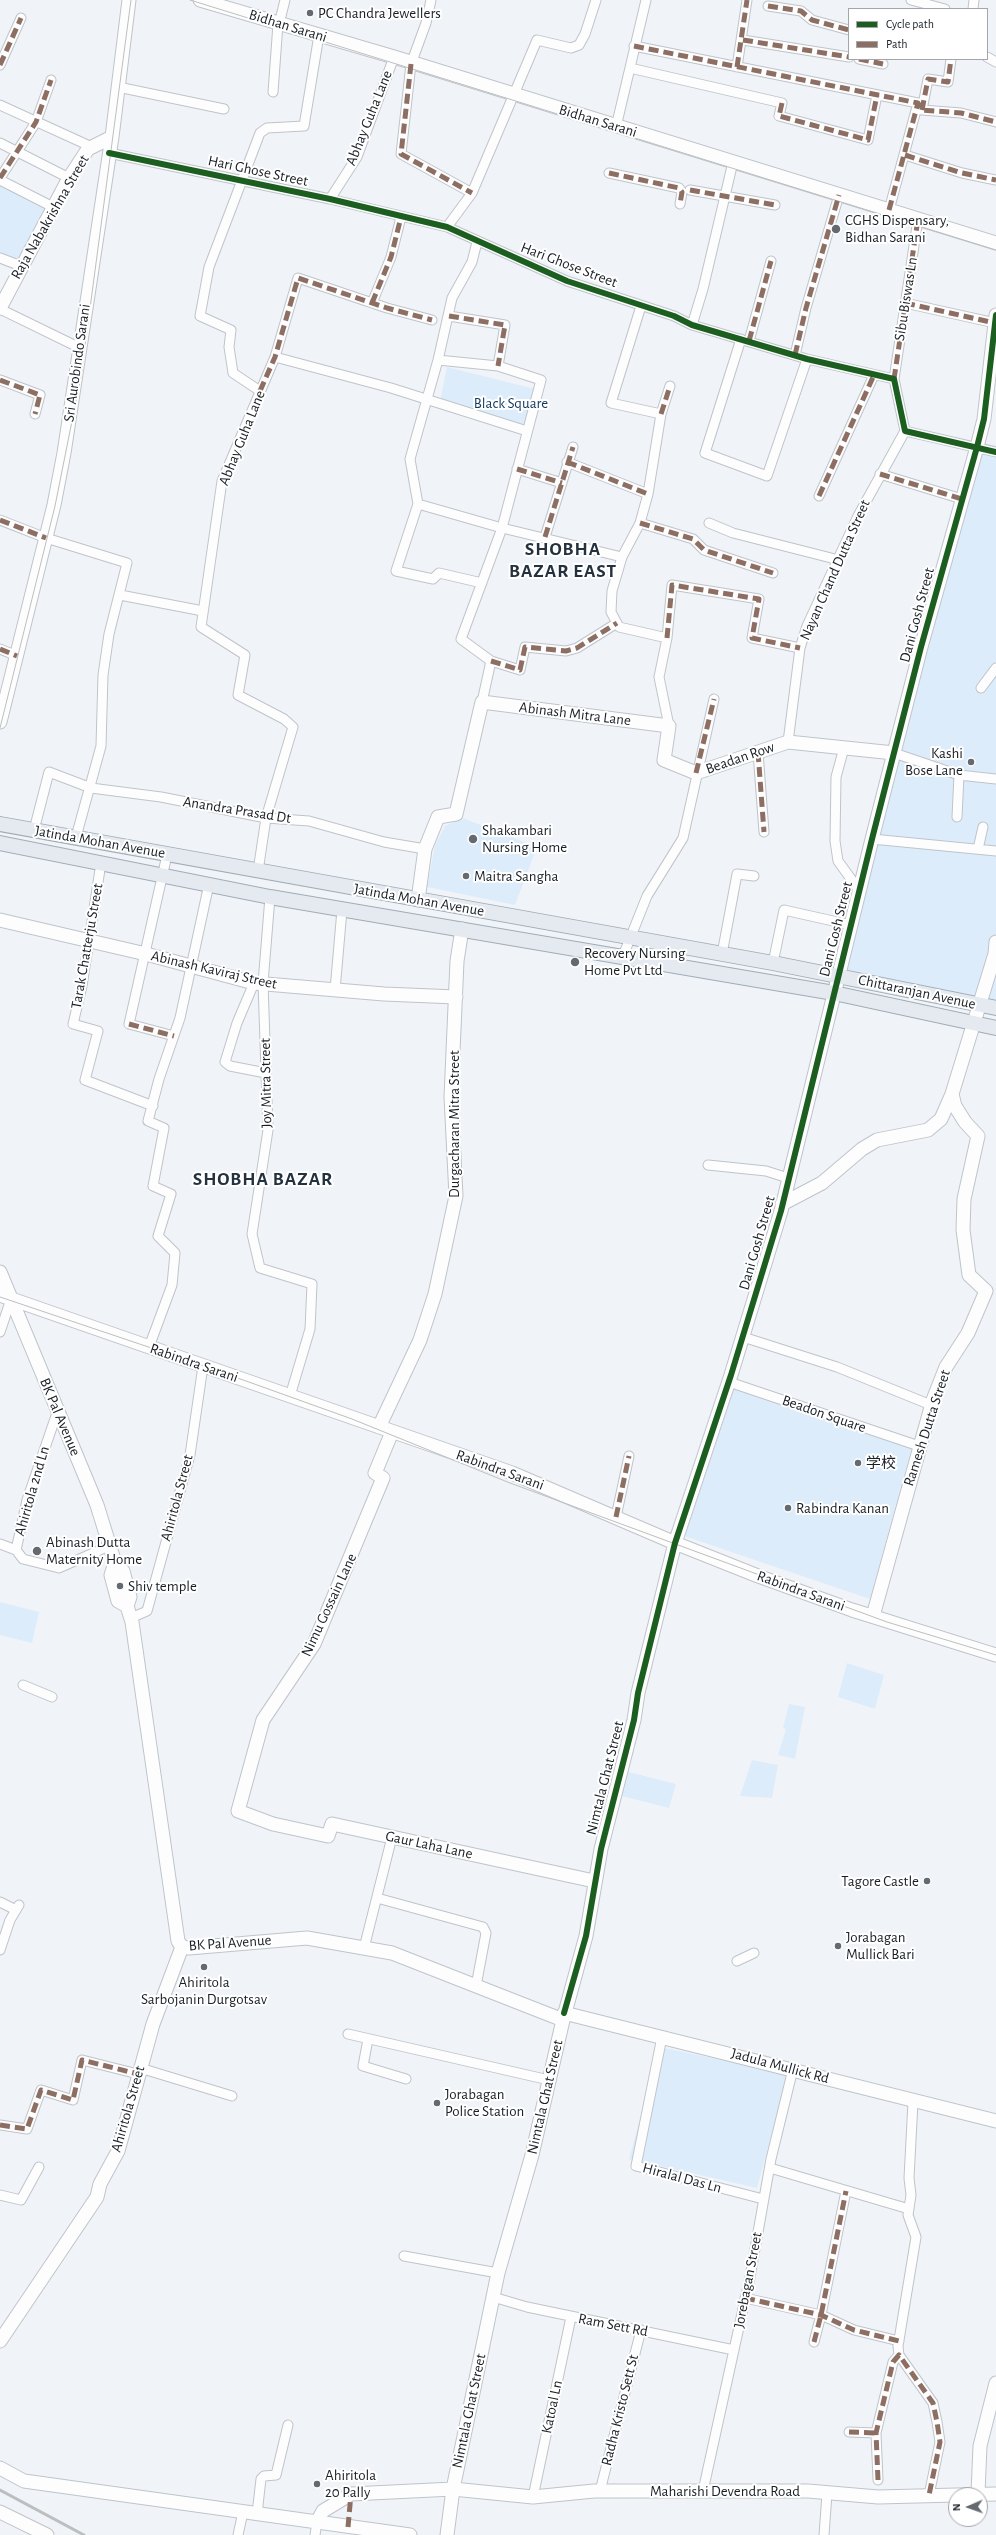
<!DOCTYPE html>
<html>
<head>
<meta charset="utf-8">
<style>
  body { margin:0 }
  #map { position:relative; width:996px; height:2535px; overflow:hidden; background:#f0f4f8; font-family:"Alegreya Sans",sans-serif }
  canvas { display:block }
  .legend { position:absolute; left:848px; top:8px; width:140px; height:52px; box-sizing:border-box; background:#fff; border:1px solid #a3a5a8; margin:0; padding:5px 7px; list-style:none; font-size:12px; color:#181f25 }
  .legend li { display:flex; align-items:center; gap:8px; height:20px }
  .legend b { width:20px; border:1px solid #a3a5a8 }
  .north { position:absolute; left:948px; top:2487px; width:40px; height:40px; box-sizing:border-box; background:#fff; border:1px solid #a3a5a8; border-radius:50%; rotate:268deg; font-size:11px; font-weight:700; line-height:16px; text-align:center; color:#181f25 }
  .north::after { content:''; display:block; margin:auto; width:14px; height:18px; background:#646a6f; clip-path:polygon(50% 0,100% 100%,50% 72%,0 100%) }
</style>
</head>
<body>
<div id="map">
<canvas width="996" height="2535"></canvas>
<ul class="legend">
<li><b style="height:5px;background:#1b5e20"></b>Cycle path</li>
<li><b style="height:5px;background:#8d6e63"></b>Path</li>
</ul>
<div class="north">N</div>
</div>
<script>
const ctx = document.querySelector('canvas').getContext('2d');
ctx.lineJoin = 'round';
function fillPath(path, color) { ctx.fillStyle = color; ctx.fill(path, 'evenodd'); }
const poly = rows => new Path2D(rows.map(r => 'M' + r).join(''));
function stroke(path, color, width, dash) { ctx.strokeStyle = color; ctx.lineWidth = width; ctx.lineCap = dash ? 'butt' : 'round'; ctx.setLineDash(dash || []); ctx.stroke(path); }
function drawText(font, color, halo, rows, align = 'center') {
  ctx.font = font + ' "Alegreya Sans","Noto Sans SC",sans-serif'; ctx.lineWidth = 4; ctx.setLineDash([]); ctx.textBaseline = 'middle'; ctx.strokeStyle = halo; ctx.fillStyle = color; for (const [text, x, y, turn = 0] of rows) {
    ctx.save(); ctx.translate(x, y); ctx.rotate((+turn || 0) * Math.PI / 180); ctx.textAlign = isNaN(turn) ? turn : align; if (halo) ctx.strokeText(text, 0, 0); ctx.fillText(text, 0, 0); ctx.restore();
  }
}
const green = poly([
  [0,183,48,206,18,259,0,253],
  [447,367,535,389,525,428,440,401],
  [979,448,996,454,996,1000,845,970],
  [463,818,537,847,515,905,427,887,435,845,445,826],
  [733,1381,913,1443,870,1599,684,1536],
  [0,1602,39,1612,32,1643,0,1635],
  [847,1663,884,1675,875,1709,838,1697],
  [789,1704,805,1707,795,1759,778,1755,786,1729,783,1728],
  [752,1760,778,1765,772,1798,740,1796],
  [625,1771,676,1784,669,1808,618,1795],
  [660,2047,788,2074,757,2188,629,2159]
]);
const street = poly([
  [431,0,426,23,411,64,401,154,472,193],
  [911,0,945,9],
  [768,6,801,11,812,20,849,30],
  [973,9,974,0],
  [279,24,285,0],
  [743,40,849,57],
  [634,46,918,103,922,110,961,113,996,122],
  [987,57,996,62],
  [859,59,883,64],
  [0,65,21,18],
  [737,67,747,0],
  [630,68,782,103,779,116,868,140,877,95],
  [118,87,224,109],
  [273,92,278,24],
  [0,105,92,147],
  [922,110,928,79,948,82,951,59],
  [616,127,646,0],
  [0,143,69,178],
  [109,153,330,199,447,227,567,281,674,316,692,325,807,359,894,379,905,431,996,452],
  [905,155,962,173,996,180],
  [609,173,679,188,682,192,680,204],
  [0,178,36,122,51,80],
  [0,180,53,207],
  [690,190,775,205],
  [330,199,357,157,394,57],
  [889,210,918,103],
  [447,227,472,193,537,40,571,48,579,45,585,34,596,0],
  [477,242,472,262,452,298,438,360,410,459,418,504,396,571,433,579,439,573,482,583],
  [0,258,21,266],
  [372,303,391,257,401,217],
  [905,303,995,323],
  [641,306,611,403,661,414],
  [0,309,80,348],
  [449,316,505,325,498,366],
  [692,325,703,289,733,162],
  [741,339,705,453,767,476,807,359],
  [749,341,771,261],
  [795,355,806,308,839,195],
  [275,357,391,388,527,431],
  [894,379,918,219],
  [0,380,40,395,35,414],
  [260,391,233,373,229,347,231,330,200,316,209,267,260,133,267,128,304,126,319,35],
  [567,462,648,494],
  [517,469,562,483],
  [880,474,962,499],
  [819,496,874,375],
  [418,504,502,528,541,380,498,366,438,360],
  [0,520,46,538,127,563,109,634,103,675,101,746,76,837],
  [640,523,693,539,704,550,773,573],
  [709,523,733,533,839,560],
  [545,537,573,447],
  [120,595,203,611],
  [667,638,619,627,611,612,612,591,622,557,640,523,648,494,661,414,670,386],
  [0,649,17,656],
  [491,661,520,670,525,647,566,651,577,648,617,623],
  [981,688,996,668],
  [482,702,491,661,461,639,502,528,622,557],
  [669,726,659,677,667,638,672,585,759,599,752,638,800,648],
  [788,742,800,648,807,626,858,516,905,431],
  [844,748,836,777,835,841,838,861,859,890],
  [758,752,764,832],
  [894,753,959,775,996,779],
  [957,817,959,775],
  [34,830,49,772,91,788,161,797,266,818,309,821,384,842,425,849],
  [872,839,996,851],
  [978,849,983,827],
  [167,855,129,1024,174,1036],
  [101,863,82,986,73,1024,98,1031,85,1080,153,1106],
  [258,871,266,818,293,727,284,719,238,695,245,655,201,627,222,481,275,357,298,278,387,308,432,320],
  [270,897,263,983,268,1130,252,1234,260,1268,312,1284,310,1329,290,1396],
  [722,954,737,874,754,876],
  [623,956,647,896,683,838,714,699],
  [773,963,784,910,851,925],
  [254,983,237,1023,225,1062,230,1066,266,1073],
  [335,990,342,910],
  [708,1165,766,1171,788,1178],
  [0,1332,11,1299],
  [743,1337,837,1367,931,1405],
  [149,1347,172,1285,175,1253,158,1236,171,1194,153,1186,164,1128,148,1121,159,1079,180,1018,209,884],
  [729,1382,919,1446],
  [616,1517,629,1456],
  [0,1544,16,1550,23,1559,59,1568,109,1546],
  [16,1550,27,1500,58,1410],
  [131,1618,147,1611,190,1455,203,1366],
  [23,1685,52,1697],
  [377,1898,483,1927,486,1933,476,1986],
  [0,1902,16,1910],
  [364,1948,392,1837],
  [0,1950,10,1920,19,1905],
  [737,1961,754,1953],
  [348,2034,549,2080],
  [662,2037,636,2166,763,2199],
  [368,2039,363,2066,406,2079],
  [140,2068,232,2096],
  [913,2102,909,2178,911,2195,908,2215,916,2237,898,2346,899,2355,933,2403,937,2422,940,2442,929,2495],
  [0,2125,27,2129,41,2090,73,2100,82,2060,138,2074],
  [770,2168,909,2209],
  [0,2195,21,2200,39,2167],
  [404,2256,498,2273],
  [493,2297,527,2307,734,2350],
  [745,2298,821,2315,854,2330,899,2341],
  [814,2342,821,2315,846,2191],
  [849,2432,876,2433],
  [878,2480,876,2433,893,2362,899,2355],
  [600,2491,641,2330],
  [703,2491,750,2277,771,2159,793,2069],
  [533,2497,571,2317],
  [257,2514,261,2479,264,2476,276,2475,288,2425],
  [238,2535,243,2512],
  [315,2535,317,2522],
  [824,2535,827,2494]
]);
const secondary = poly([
  [200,0,394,57,996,243],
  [0,308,69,178,88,149,112,137],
  [0,722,54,505,64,453,112,137,129,0],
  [418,900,425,849,438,817,456,814,482,702,669,726,664,760,696,773,788,742,894,753],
  [0,920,146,954,254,983,384,994,456,997],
  [782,1204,822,1183,862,1149,877,1140,928,1130,941,1119,952,1094],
  [0,1272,97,1505,115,1563,123,1571,130,1597,127,1606,132,1622,178,1941,182,1947,189,1948,307,1938,392,1953,563,2020],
  [0,1295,512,1473,675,1543,758,1576,852,1610,996,1655],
  [379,1427,420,1340,435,1294,456,1196,451,1097,457,961,462,929],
  [392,1432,375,1473,383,1478,314,1644,263,1720,238,1811,273,1824,328,1836,332,1824,594,1881],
  [115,1563,111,1575,118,1601,127,1606],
  [873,1616,933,1400,946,1367,968,1333,986,1291,969,1275,963,1230,964,1199,978,1136,965,1122,955,1106,952,1094,995,954,996,942],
  [564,2013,996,2121],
  [0,2341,97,2197,100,2184,118,2151,153,2024,182,1947],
  [0,2468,24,2481,410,2535],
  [978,2493,980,2446,996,2383],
  [0,2512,47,2535],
  [317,2522,323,2511,351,2494,453,2489,533,2497,594,2491,808,2491,878,2497,996,2494],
  [447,2535,453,2489,498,2273,532,2155,563,2020,586,1936,601,1849,634,1720,638,1693,675,1543,731,1375,781,1211,872,839,921,647,977,447,984,419,996,315]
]);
const primary = poly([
  [0,824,773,963,996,1008],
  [0,843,270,897,834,993,996,1028]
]);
const tram = poly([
  [190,0,996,250],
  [0,728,55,506,81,376,131,0],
  [0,1297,193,1362,352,1419,510,1483,887,1622,996,1655]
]);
const rail = poly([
  [0,2490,84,2535]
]);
const quiet = poly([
  [768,6,801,11,812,20,849,30],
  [743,40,849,57],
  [634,46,918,103,922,110,961,113,996,122],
  [859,59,883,64],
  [411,64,401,154,472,193],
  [0,65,21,18],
  [737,67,747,0],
  [782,103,779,116,868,140,877,95],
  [922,110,928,79,948,82,951,59],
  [905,155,962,173,996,180],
  [609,173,679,188,682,192,680,204],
  [0,178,36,122,51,80],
  [690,190,775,205],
  [889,210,918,103],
  [372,303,391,257,401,217],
  [905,303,995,323],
  [449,316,505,325,498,366],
  [749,341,771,261],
  [795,355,806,308,839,195],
  [894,379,918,219],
  [0,380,40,395,35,414],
  [260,391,275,357,298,278,387,308,432,320],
  [661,414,670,386],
  [567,462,648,494],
  [517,469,562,483],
  [880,474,962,499],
  [819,496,874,375],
  [0,520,46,538],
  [640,523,693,539,704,550,773,573],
  [545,537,573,447],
  [667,638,672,585,759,599,752,638,800,648],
  [0,649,17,656],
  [491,661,520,670,525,647,566,651,577,648,617,623],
  [758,752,764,832],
  [696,773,714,699],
  [129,1024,174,1036],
  [616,1517,629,1456],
  [0,2125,27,2129,41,2090,73,2100,82,2060,138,2074],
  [745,2298,821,2315,854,2330,899,2341],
  [814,2342,821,2315,846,2191],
  [849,2432,876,2433],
  [878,2480,876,2433,893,2362,899,2355,933,2403,937,2422,940,2442,929,2495],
  [348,2527,351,2494]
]);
const cycleway = poly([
  [109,153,330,199,447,227,567,281,674,316,692,325,807,359,894,379,905,431,996,452],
  [564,2013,586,1936,601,1849,634,1720,638,1693,675,1543,731,1375,781,1211,872,839,921,647,977,447,984,419,996,315]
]);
const markers = [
  [310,13,4,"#646a6f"],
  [836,229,5,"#646a6f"],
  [971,762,4,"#646a6f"],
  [473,839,5,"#646a6f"],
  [466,876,4,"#646a6f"],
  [575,962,5,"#646a6f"],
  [858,1463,4,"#646a6f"],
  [788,1508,4,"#646a6f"],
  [37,1551,5,"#646a6f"],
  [120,1586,4,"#646a6f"],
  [927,1881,4,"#646a6f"],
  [838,1946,4,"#646a6f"],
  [204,1967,4,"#646a6f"],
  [437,2103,4,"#646a6f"],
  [317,2484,4,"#646a6f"]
];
const poiNames = [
  ["PC Chandra Jewellers",318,13],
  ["CGHS Dispensary,",845,220],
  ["Bidhan Sarani",845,237],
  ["Kashi",963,753,"right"],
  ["Bose Lane",963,770,"right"],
  ["Shakambari",482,830],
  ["Nursing Home",482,847],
  ["Maitra Sangha",474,876],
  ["Recovery Nursing",584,953],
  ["Home Pvt Ltd",584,970],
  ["学校",866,1463],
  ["Rabindra Kanan",796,1508],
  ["Abinash Dutta",46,1542],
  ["Maternity Home",46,1559],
  ["Shiv temple",128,1586],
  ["Tagore Castle",919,1881,"right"],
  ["Jorabagan",846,1937],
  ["Mullick Bari",846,1954],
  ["Ahiritola",204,1982,"center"],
  ["Sarbojanin Durgotsav",204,1999,"center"],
  ["Jorabagan",445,2094],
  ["Police Station",445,2111],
  ["Ahiritola",325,2475],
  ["20 Pally",325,2492]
];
const streetNames = [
  ["Bidhan Sarani",288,26,17],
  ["Abhay Guha Lane",369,118,-68],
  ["Bidhan Sarani",598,121,17],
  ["Hari Ghose Street",258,171,12],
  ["Raja Nabakrishna Street",50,217,-60],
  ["Hari Ghose Street",569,265,21],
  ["Sibu Biswas Ln",906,299,-81],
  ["Sri Aurobindo Sarani",77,363,-82],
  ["Abhay Guha Lane",242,438,-68],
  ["Nayan Chand Dutta Street",835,570,-66],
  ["Dani Gosh Street",917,615,-75],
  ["Abinash Mitra Lane",575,714,7],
  ["Beadan Row",740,758,-19],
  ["Anandra Prasad Dt",237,810,9],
  ["Jatinda Mohan Avenue",100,842,10],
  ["Jatinda Mohan Avenue",419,900,10],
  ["Dani Gosh Street",836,929,-76],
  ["Tarak Chatterju Street",87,946,-80],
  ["Abinash Kaviraj Street",214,970,13],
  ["Chittaranjan Avenue",917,992,12],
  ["Joy Mitra Street",266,1083,-91],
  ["Durgacharan Mitra Street",454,1124,-90],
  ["Dani Gosh Street",757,1243,-74],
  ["Rabindra Sarani",194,1363,19],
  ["Beadon Square",824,1414,19],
  ["BK Pal Avenue",60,1417,67],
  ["Ramesh Dutta Street",927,1428,-72],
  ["Rabindra Sarani",500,1470,20],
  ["Ahiritola 2nd Ln",32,1491,-74],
  ["Ahiritola Street",177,1498,-75],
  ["Rabindra Sarani",801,1591,20],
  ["Nimu Gossain Lane",329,1605,-65],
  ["Nimtala Ghat Street",605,1778,-76],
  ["Gaur Laha Lane",429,1845,12],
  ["BK Pal Avenue",230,1943,-4],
  ["Jadula Mullick Rd",780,2066,15],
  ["Nimtala Ghat Street",545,2097,-77],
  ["Ahiritola Street",128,2109,-74],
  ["Hiralal Das Ln",682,2178,15],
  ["Jorebagan Street",748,2280,-79],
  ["Ram Sett Rd",613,2325,11],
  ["Katoal Ln",552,2407,-78],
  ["Radha Kristo Sett St",620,2410,-76],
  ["Nimtala Ghat Street",469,2411,-78],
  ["Maharishi Devendra Road",725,2491]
];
const parkNames = [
  ["Black Square",511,403]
];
const districtNames = [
  ["SHOBHA",563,549],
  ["BAZAR EAST",563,571],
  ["SHOBHA BAZAR",263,1179]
];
fillPath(green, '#ddecfa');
stroke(street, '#bfc4ca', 11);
stroke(secondary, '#bfc4ca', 15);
stroke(primary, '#a1acb7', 16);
stroke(street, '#fdfdfe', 9);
stroke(secondary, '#fdfdfe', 13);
stroke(primary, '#e4eaef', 14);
stroke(tram, '#bdbebf', 1);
stroke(rail, '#bdbebf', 3);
stroke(quiet, '#8d6e63', 5, [10, 5]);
stroke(cycleway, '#1b5e20', 6);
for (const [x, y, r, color] of markers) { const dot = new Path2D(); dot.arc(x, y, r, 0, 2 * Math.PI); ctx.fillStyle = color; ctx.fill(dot); stroke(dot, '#fff', 1.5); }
drawText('15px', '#181f25', '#fff', poiNames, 'left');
drawText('15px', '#181f25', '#fff', streetNames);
drawText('15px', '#12395d', '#fff', parkNames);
ctx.letterSpacing = '1px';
drawText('bold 19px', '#243240', '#fff', districtNames);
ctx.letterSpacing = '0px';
</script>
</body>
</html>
